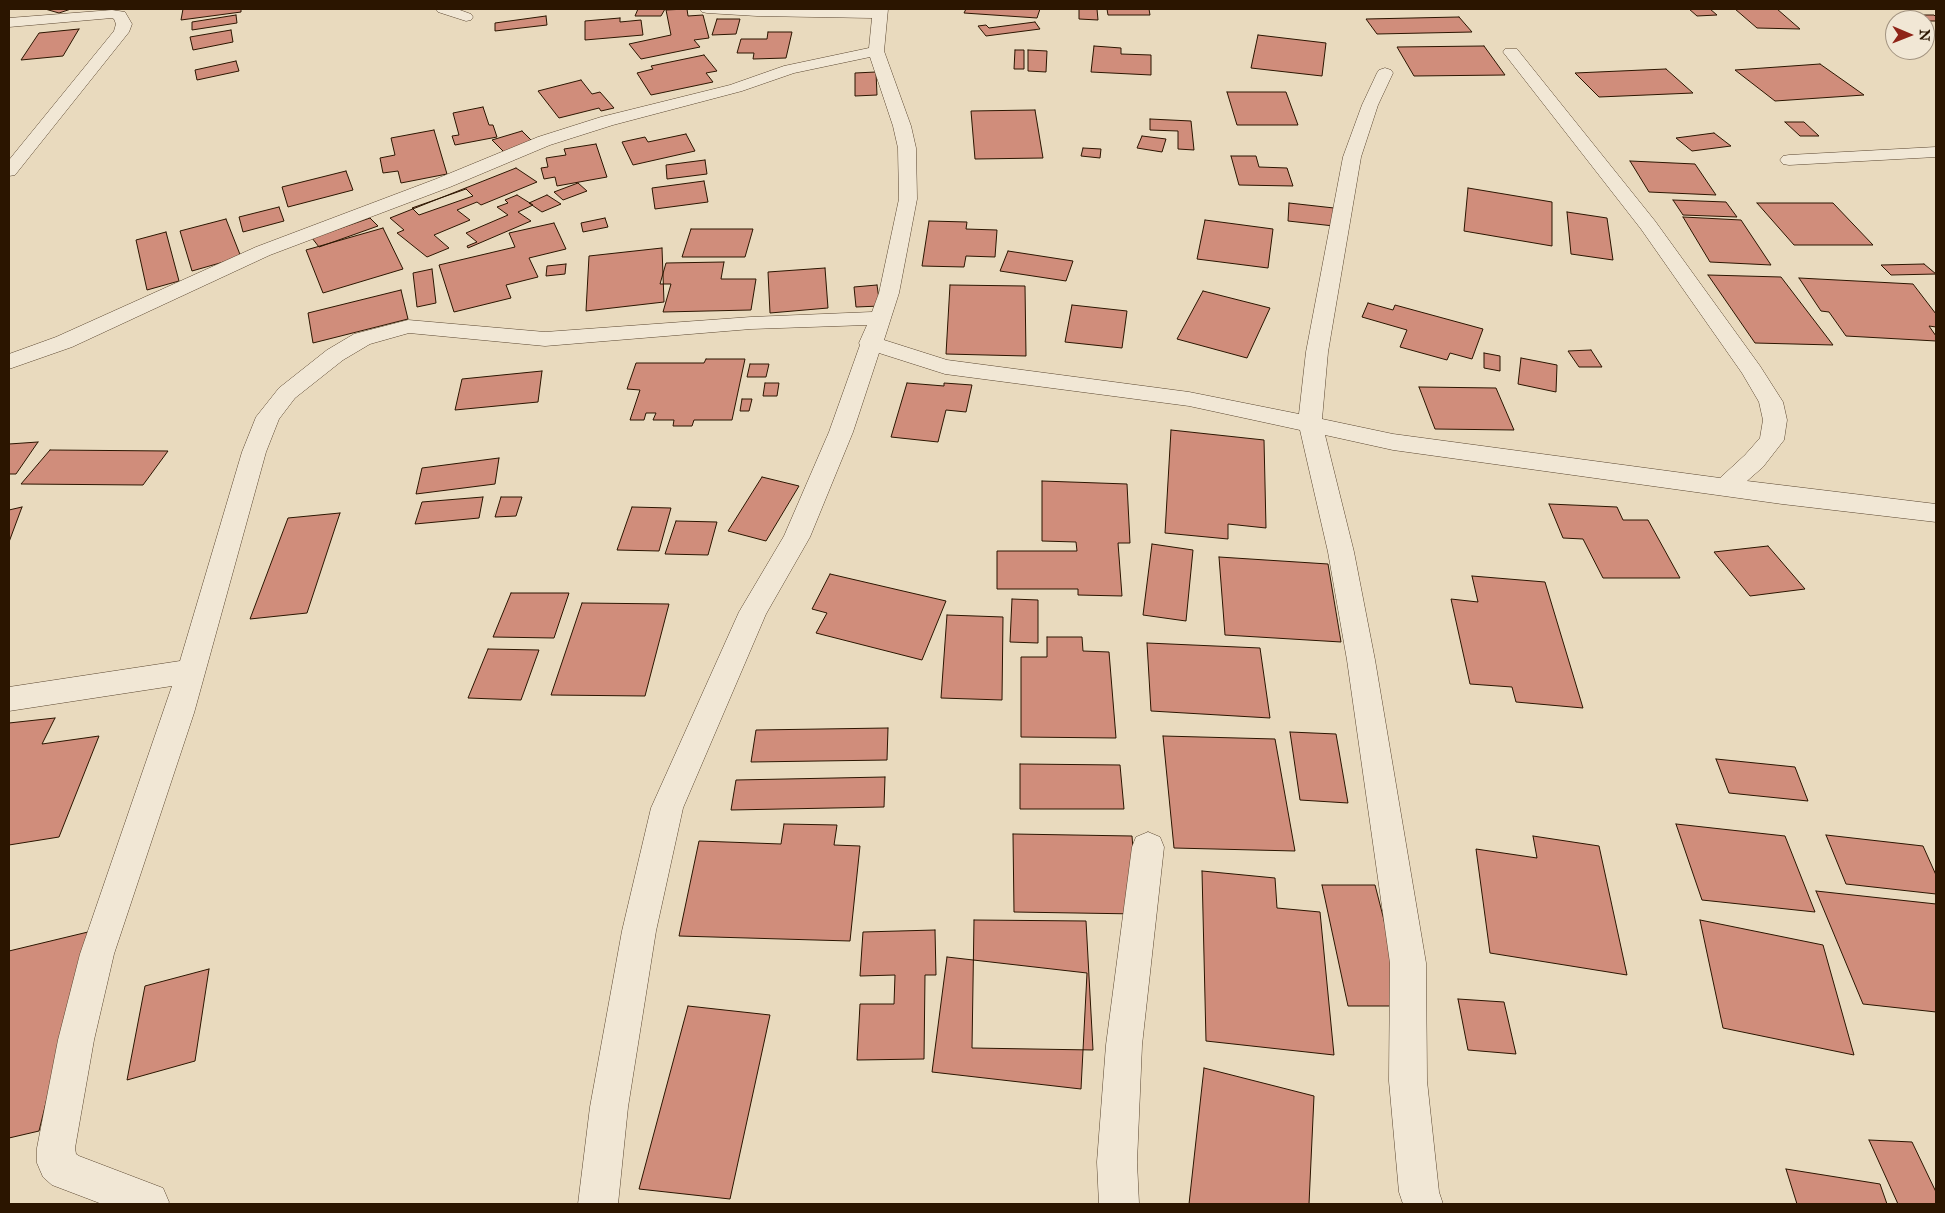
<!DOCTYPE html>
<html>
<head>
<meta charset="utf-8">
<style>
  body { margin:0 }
  #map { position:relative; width:1945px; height:1213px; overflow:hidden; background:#e9dabe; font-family:"IM FELL Great Primer",serif }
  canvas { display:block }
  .frame { position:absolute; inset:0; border:10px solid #2b1500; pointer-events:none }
  .north { position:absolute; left:1885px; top:10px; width:50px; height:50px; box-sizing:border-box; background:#f1e7d5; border:1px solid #a29380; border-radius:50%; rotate:91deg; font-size:14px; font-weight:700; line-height:20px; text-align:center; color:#2b1500 }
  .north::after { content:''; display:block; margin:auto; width:18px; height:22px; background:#8f2418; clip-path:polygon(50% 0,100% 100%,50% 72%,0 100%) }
</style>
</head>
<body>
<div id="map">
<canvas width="1945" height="1213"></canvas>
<div class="frame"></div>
<div class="north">N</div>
</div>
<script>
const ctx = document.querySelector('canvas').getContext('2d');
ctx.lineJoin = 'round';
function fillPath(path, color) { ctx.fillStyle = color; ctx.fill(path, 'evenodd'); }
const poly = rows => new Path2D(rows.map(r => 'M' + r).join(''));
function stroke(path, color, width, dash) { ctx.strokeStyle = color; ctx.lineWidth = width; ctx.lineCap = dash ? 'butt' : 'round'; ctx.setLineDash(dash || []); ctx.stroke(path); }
const building = poly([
  [45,9,71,9,59,13,45,9],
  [183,9,241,9,241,12,181,20,183,9],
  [638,9,665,9,661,16,635,16,638,9],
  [687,9,688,16,703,15,709,38,694,40,700,47,641,59,629,44,671,35,666,10,687,9],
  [966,9,1040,9,1037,18,964,13,966,9],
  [1079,9,1097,9,1098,20,1079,19,1079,9],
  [1107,9,1149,9,1150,15,1108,15,1107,9],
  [1689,9,1710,9,1717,15,1697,16,1689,9],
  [1735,9,1777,9,1800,29,1757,28,1735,9],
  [236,15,237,23,192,30,192,22,236,15],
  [1918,15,1934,15,1936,17,1936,21,1925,21,1918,15],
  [546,16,547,25,495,31,495,23,546,16],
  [1459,17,1472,32,1377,34,1366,19,1459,17],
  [620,18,620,22,641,20,643,35,585,40,585,21,620,18],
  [717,19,740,19,736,34,712,35,717,19],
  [1035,22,1040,29,986,36,978,26,986,25,989,28,1035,22],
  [79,29,63,56,21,60,39,33,79,29],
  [231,30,233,42,193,50,190,37,231,30],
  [768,32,792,32,786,58,753,59,754,53,737,53,741,39,767,39,768,32],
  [1258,35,1326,43,1322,76,1251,68,1258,35],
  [1094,46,1121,48,1121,54,1151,55,1151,75,1091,72,1094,46],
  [1484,46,1505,75,1414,76,1397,47,1484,46],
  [1015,50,1024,50,1024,69,1014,69,1015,50],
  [1028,50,1047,51,1046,72,1028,71,1028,50],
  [704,55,717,71,706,73,713,82,651,95,637,73,653,69,651,66,704,55],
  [236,61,239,71,197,80,195,70,236,61],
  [1820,64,1864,95,1775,101,1735,70,1820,64],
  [1666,69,1693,93,1599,97,1575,73,1666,69],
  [876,72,877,95,855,96,855,73,876,72],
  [581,80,592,94,600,92,614,108,601,111,599,108,559,118,538,91,581,80],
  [1227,92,1286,92,1298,125,1237,125,1227,92],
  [483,107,489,125,493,125,497,137,455,145,452,136,459,135,453,113,483,107],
  [1035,110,1043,158,975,159,971,111,1035,110],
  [1150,119,1191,121,1194,150,1178,149,1178,131,1150,130,1150,119],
  [1785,122,1804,122,1819,136,1800,136,1785,122],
  [434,130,447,174,401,183,398,171,383,173,380,158,395,155,391,138,434,130],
  [522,131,534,143,504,152,492,140,522,131],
  [1714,133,1731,146,1692,151,1676,138,1714,133],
  [686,134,695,151,633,165,622,142,645,137,648,142,686,134],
  [1142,136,1166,139,1162,152,1137,148,1142,136],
  [596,144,607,177,557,186,555,177,544,179,541,168,548,167,546,158,566,155,564,149,596,144],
  [1083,148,1101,149,1100,158,1081,156,1083,148],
  [1231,156,1256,156,1259,167,1287,168,1293,186,1239,185,1231,156],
  [705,160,707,174,667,179,666,165,705,160],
  [1630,161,1695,164,1716,195,1649,192,1630,161],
  [516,168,537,182,481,205,477,202,457,210,470,220,434,235,449,248,427,257,397,233,404,230,390,218,516,168],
  [346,171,353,190,288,207,282,187,346,171],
  [704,181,708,202,655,209,652,188,704,181],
  [578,183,587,191,563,200,554,192,578,183],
  [1468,188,1552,202,1552,246,1464,231,1468,188],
  [466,189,473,196,419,215,412,208,466,189],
  [517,195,533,205,518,212,531,221,468,248,467,246,477,242,466,233,508,215,497,207,508,203,505,200,517,195],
  [547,195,561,204,542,212,529,203,547,195],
  [1673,200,1726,202,1737,217,1683,215,1673,200],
  [1289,203,1334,208,1334,226,1288,221,1289,203],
  [1757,203,1833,203,1873,245,1794,245,1757,203],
  [279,207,284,221,243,232,239,217,279,207],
  [1567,212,1607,218,1613,260,1571,254,1567,212],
  [1683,217,1741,220,1771,265,1710,262,1683,217],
  [370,218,378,226,319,247,312,238,370,218],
  [605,218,608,227,583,232,581,223,605,218],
  [226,219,241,257,192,271,180,231,226,219],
  [1205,220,1273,229,1268,268,1197,259,1205,220],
  [929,221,967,222,966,229,997,230,995,257,966,256,964,267,922,266,929,221],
  [554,223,566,249,529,258,538,277,506,285,511,298,454,312,439,265,515,247,509,233,554,223],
  [383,228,403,269,323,293,306,250,383,228],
  [691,229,753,229,745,257,682,257,691,229],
  [166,232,179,281,147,290,136,240,166,232],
  [662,248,664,302,586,311,589,256,662,248],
  [1008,251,1073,261,1066,281,1000,271,1008,251],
  [724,262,721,279,756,279,751,310,663,312,671,284,660,284,666,263,724,262],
  [566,264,565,274,546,276,547,266,566,264],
  [1924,264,1936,274,1891,275,1881,265,1924,264],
  [825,268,828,308,770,313,768,272,825,268],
  [432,269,436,303,417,307,413,273,432,269],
  [1708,275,1781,277,1833,345,1755,343,1708,275],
  [1799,278,1913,284,1936,314,1936,327,1929,326,1936,336,1936,341,1846,336,1829,312,1821,311,1799,278],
  [877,285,880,306,856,307,854,287,877,285],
  [950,285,1025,286,1026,356,946,354,950,285],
  [401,290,408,319,313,343,308,313,401,290],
  [1203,291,1270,308,1247,358,1177,339,1203,291],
  [1368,303,1393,310,1395,305,1483,329,1472,359,1450,353,1447,360,1400,347,1407,330,1362,317,1368,303],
  [1072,305,1127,311,1122,348,1065,342,1072,305],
  [1591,350,1602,367,1579,367,1568,351,1591,350],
  [1484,353,1500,356,1500,371,1484,368,1484,353],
  [1521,358,1557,365,1556,392,1518,384,1521,358],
  [706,359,745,359,732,420,694,420,692,426,673,426,674,420,653,420,656,413,646,413,644,420,630,420,640,390,627,389,636,363,704,363,706,359],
  [750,364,769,364,766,377,747,377,750,364],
  [542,371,538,402,455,410,462,379,542,371],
  [765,383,779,383,777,396,763,396,765,383],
  [907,383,944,386,944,383,972,385,966,412,946,410,938,442,891,437,907,383],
  [1419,387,1496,388,1514,430,1435,429,1419,387],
  [742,399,752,399,749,411,740,411,742,399],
  [1171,430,1264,440,1266,528,1228,524,1228,539,1165,533,1171,430],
  [38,442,16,474,9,474,9,444,38,442],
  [50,450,168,451,143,485,21,484,50,450],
  [499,458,495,484,416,494,422,468,499,458],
  [762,477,799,486,766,541,728,531,762,477],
  [1042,481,1127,484,1130,543,1118,543,1122,596,1078,595,1078,589,997,589,997,551,1077,551,1076,542,1042,541,1042,481],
  [483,497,479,518,415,524,422,502,483,497],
  [501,497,522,497,516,516,495,517,501,497],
  [1549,504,1617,507,1623,520,1648,520,1680,578,1603,578,1583,539,1563,538,1549,504],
  [22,507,9,542,9,510,22,507],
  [632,507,671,508,659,551,617,550,632,507],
  [340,513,307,613,250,619,288,518,340,513],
  [676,521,717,522,708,555,665,554,676,521],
  [1152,544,1193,550,1186,621,1143,615,1152,544],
  [1768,546,1805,589,1750,596,1714,552,1768,546],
  [1219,557,1328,564,1341,642,1225,635,1219,557],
  [830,574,946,601,922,660,816,633,827,613,812,609,830,574],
  [1472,576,1545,582,1583,708,1516,702,1512,687,1470,684,1451,599,1478,602,1472,576],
  [511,593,569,593,554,638,493,637,511,593],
  [1012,599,1038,600,1038,643,1010,642,1012,599],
  [582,603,669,604,645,696,551,695,582,603],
  [947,615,1003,617,1002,700,941,698,947,615],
  [1047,637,1082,637,1083,651,1109,652,1116,738,1021,737,1021,657,1047,657,1047,637],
  [1147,643,1260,648,1270,718,1151,711,1147,643],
  [488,649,539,650,521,700,468,698,488,649],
  [55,718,42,744,99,736,59,837,9,845,9,723,55,718],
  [888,728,887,760,751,762,756,730,888,728],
  [1290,732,1336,734,1348,803,1300,800,1290,732],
  [1163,736,1275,739,1295,851,1174,848,1163,736],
  [1716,759,1795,767,1808,801,1729,793,1716,759],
  [1020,764,1120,765,1124,809,1020,809,1020,764],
  [885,777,884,807,731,810,736,780,885,777],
  [784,824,837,825,834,845,860,846,850,941,679,936,699,841,781,844,784,824],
  [1676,824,1785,836,1815,912,1702,900,1676,824],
  [1013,834,1132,836,1138,914,1014,912,1013,834],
  [1826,835,1923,846,1936,875,1936,894,1846,884,1826,835],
  [1533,836,1599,846,1627,975,1490,953,1476,849,1537,858,1533,836],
  [1202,871,1275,878,1277,908,1320,912,1334,1055,1206,1041,1202,871],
  [1322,885,1375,885,1406,1006,1348,1006,1322,885],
  [1816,891,1936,904,1936,1012,1863,1004,1816,891],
  [974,920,1086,921,1093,1050,972,1048,974,920],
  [1700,920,1823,945,1854,1055,1723,1028,1700,920],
  [935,930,936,975,925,975,924,1059,857,1060,860,1004,894,1004,895,975,860,976,863,932,935,930],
  [88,932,39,1131,9,1138,9,951,88,932],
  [947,957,1087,973,1081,1089,932,1072,947,957],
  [209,969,195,1061,127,1080,145,986,209,969],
  [1458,999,1504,1002,1516,1054,1468,1050,1458,999],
  [688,1006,770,1015,730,1199,639,1189,688,1006],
  [1204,1068,1314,1096,1309,1204,1189,1204,1204,1068],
  [1869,1140,1912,1142,1936,1192,1936,1204,1898,1204,1869,1140],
  [1786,1169,1880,1184,1887,1204,1797,1204,1786,1169]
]);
const minor = poly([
  [436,9,457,9,471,14,473,17,471,20,466,21,438,12,436,9],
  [700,9,888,9,884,51,911,126,916,148,917,199,899,293,884,340,947,360,1189,392,1299,414,1306,352,1343,157,1362,105,1377,73,1379,70,1385,68,1391,70,1393,73,1378,105,1361,157,1328,352,1322,419,1393,434,1720,478,1745,455,1760,438,1763,420,1759,402,1742,373,1641,229,1503,52,1505,49,1517,49,1655,221,1760,366,1783,402,1787,420,1784,440,1763,467,1747,481,1936,504,1936,522,1782,504,1393,450,1325,435,1354,552,1375,660,1426,963,1427,1081,1439,1192,1443,1204,1403,1204,1399,1192,1389,1081,1390,963,1347,660,1328,552,1300,430,1189,406,945,374,879,353,853,432,810,537,766,614,683,808,656,931,628,1107,618,1204,578,1204,590,1107,622,931,651,808,739,612,784,536,829,432,860,345,859,343,867,325,751,329,545,346,409,333,370,344,343,360,295,398,279,419,266,452,194,713,114,954,94,1040,75,1148,76,1154,79,1156,163,1188,169,1202,168,1204,102,1204,52,1185,43,1177,37,1163,37,1148,58,1040,80,954,172,686,9,711,9,687,180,661,242,452,256,417,279,388,327,350,354,334,408,320,545,332,751,317,872,312,879,293,899,199,898,148,893,126,870,57,794,73,742,91,613,125,550,145,450,187,270,255,72,347,9,369,9,354,56,337,256,247,436,179,538,137,601,117,730,85,784,66,869,48,872,18,757,16,707,13,702,12,700,9],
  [112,10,125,12,132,24,129,32,15,175,9,176,9,160,114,31,116,24,114,19,112,18,9,27,9,18,112,10],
  [1936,147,1936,157,1789,165,1783,164,1780,160,1783,156,1789,155,1936,147],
  [1148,832,1160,837,1164,847,1142,1045,1137,1162,1139,1204,1099,1204,1097,1162,1106,1045,1132,847,1136,837,1148,832]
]);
fillPath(building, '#d08d7b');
stroke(building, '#2b1500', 1);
stroke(minor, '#5a4630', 1);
fillPath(minor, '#f1e7d5');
</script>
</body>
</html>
